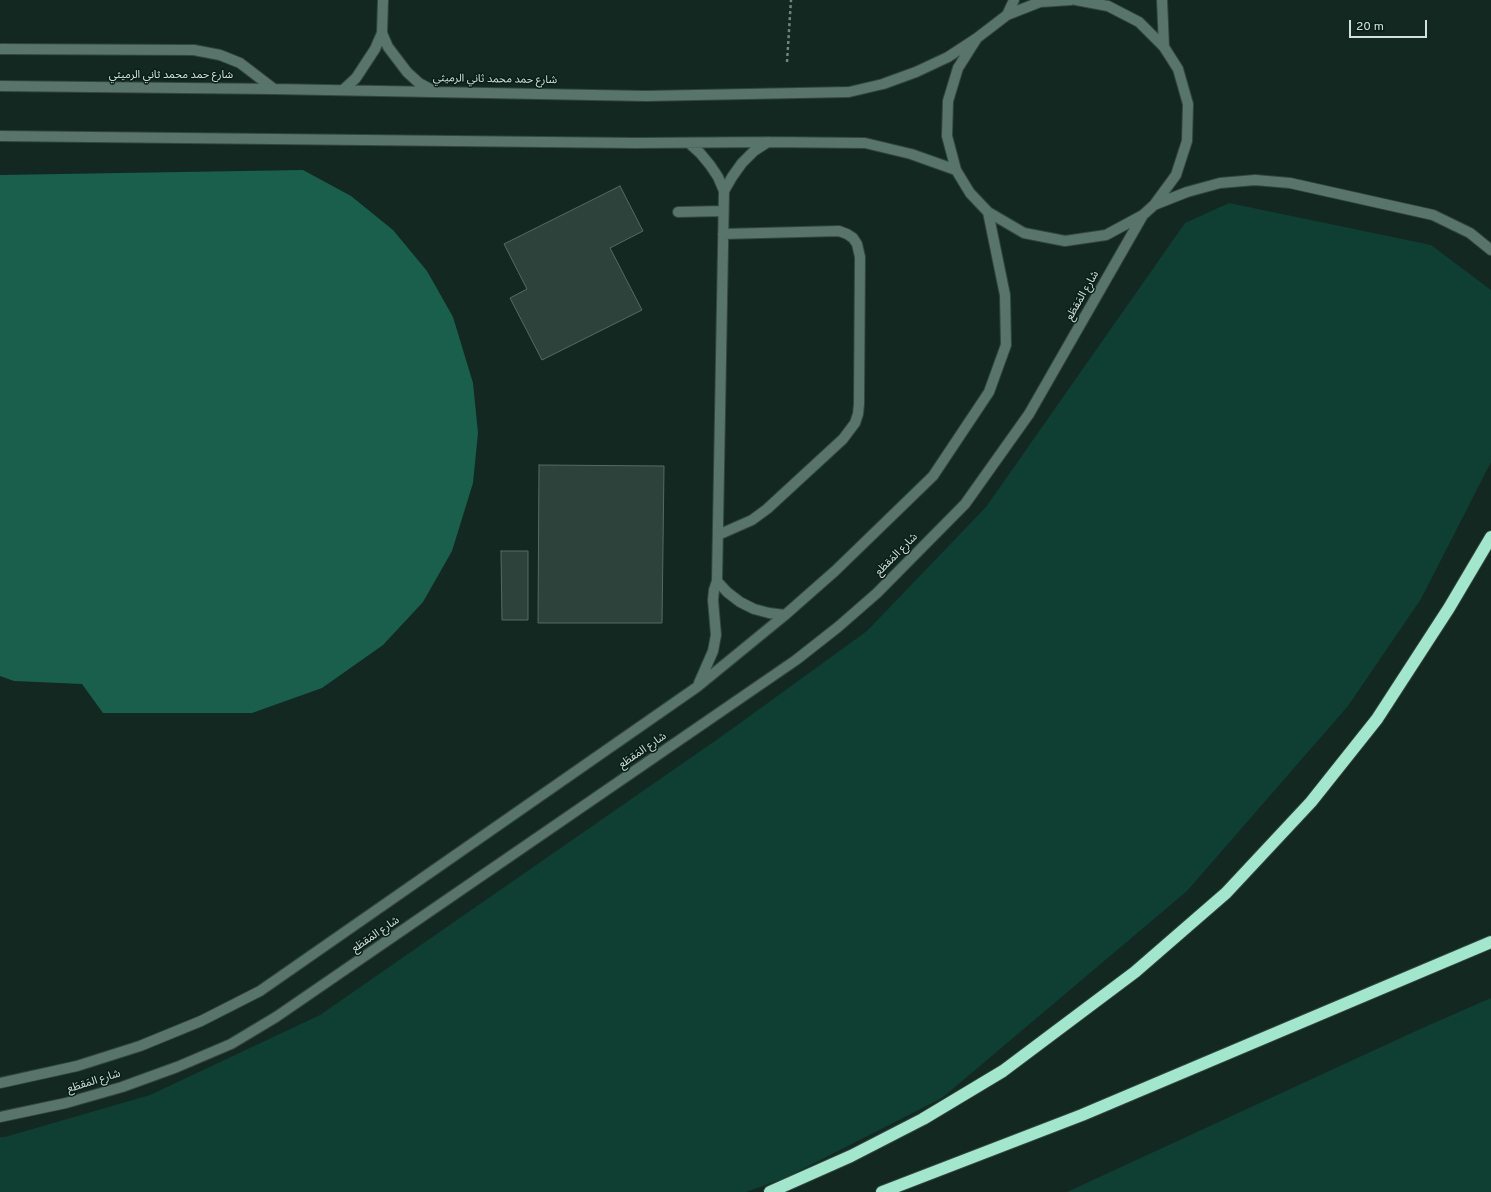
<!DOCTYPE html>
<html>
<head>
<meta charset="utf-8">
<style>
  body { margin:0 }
  #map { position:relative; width:1491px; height:1192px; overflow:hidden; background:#132821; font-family:Overpass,sans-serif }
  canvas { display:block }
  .scale { position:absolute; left:1349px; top:20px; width:78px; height:18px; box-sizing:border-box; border:2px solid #d3e0db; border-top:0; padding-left:5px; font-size:12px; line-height:14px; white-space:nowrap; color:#d3e0db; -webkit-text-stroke:3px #091e18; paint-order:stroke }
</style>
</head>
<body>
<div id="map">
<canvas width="1491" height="1192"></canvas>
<div class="scale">20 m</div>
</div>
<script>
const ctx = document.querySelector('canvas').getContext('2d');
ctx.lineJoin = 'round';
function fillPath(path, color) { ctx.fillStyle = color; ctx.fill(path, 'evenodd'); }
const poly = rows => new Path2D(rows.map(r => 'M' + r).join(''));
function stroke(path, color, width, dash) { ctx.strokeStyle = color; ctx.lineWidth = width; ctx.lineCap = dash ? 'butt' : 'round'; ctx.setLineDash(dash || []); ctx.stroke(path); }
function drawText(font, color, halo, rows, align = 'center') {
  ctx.font = font + ' Overpass,"Noto Sans Arabic",sans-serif'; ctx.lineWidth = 3; ctx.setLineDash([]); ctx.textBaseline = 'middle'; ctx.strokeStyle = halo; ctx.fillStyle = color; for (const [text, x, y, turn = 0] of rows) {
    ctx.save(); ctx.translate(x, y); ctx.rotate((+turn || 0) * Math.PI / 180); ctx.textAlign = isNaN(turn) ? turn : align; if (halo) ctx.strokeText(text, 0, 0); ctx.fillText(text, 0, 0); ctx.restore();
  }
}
const green = poly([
  [1229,203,1431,245,1491,290,1491,462,1421,599,1348,706,1187,891,942,1098,785,1178,746,1192,0,1192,0,1137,5,1137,150,1095,320,1015,725,734,867,631,986,507,1185,223],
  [1491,998,1491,1192,1067,1192,1418,1030]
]);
const water = poly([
  [303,170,351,196,393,230,427,271,453,317,473,383,478,433,473,483,452,551,423,602,383,645,322,688,252,713,103,713,82,684,14,681,0,676,0,175]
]);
const building = poly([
  [620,186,643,231,610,248,642,310,542,360,510,298,527,289,504,244,620,186],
  [539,465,664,466,662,623,538,623,539,465],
  [501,551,528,551,528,620,502,620,501,551]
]);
const path = poly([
  [787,62,791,0]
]);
const minor = poly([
  [1071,0,1040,2,1007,15,977,38,958,68,948,101,947,136,956,170,970,193,988,212,1024,233,1065,241,1106,235,1143,215,1154,205,1176,175,1187,141,1188,104,1178,69,1164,47,1139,22,1108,6,1076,0],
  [1162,0,1164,47],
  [1007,15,1014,0],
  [382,33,388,47,407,72,419,83,432,90],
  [0,49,194,50,220,55,240,63,274,89],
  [0,86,274,89,646,96,849,92,883,84,916,72,948,57,977,38],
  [343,90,356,78,375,49,382,33,383,0],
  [0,136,636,143,768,142,865,143,911,154,956,170],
  [689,143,700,153,710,165,718,177,724,191,717,581,714,590,713,600,716,635,713,651,699,683],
  [724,191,732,177,742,163,754,151,768,142],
  [1154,205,1187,192,1220,183,1255,180,1290,183,1433,215,1470,233,1491,250],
  [678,212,723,211],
  [718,535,752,520,767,509,843,439,855,423,858,414,859,404,860,257,857,244,853,238,847,234,839,231,723,234],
  [717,581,727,592,740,602,754,609,769,613,785,615],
  [0,1083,77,1066,140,1046,201,1021,260,991,697,687,785,615,835,571,933,476,989,392,1006,345,1005,295,988,212],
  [0,1117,66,1103,122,1087,177,1067,231,1044,276,1017,796,660,838,627,877,593,965,504,1029,414,1143,215]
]);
const highway = poly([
  [770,1192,851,1156,923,1119,1003,1071,1135,972,1226,893,1311,802,1377,719,1449,608,1491,537],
  [882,1192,1082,1115,1491,942]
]);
const streetNames = [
  ["شارع حمد محمد ثاني الرميثي",171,76],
  ["شارع حمد محمد ثاني الرميثي",495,80,1],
  ["شارع المَقطَع",1083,296,-60],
  ["شارع المَقطَع",897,555,-45],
  ["شارع المَقطَع",643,751,-34],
  ["شارع المَقطَع",376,935,-34],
  ["شارع المَقطَع",94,1082,-17]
];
fillPath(green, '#0e3f32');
fillPath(water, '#195f4c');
fillPath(building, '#2c423a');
stroke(building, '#546b63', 1);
stroke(minor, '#32453f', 12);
stroke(highway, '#32453f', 14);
stroke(path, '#72847d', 2.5, [3, 3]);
stroke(minor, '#59746a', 10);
stroke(highway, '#a2e6ce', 12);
drawText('11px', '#d3e0db', '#091e18', streetNames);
</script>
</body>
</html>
